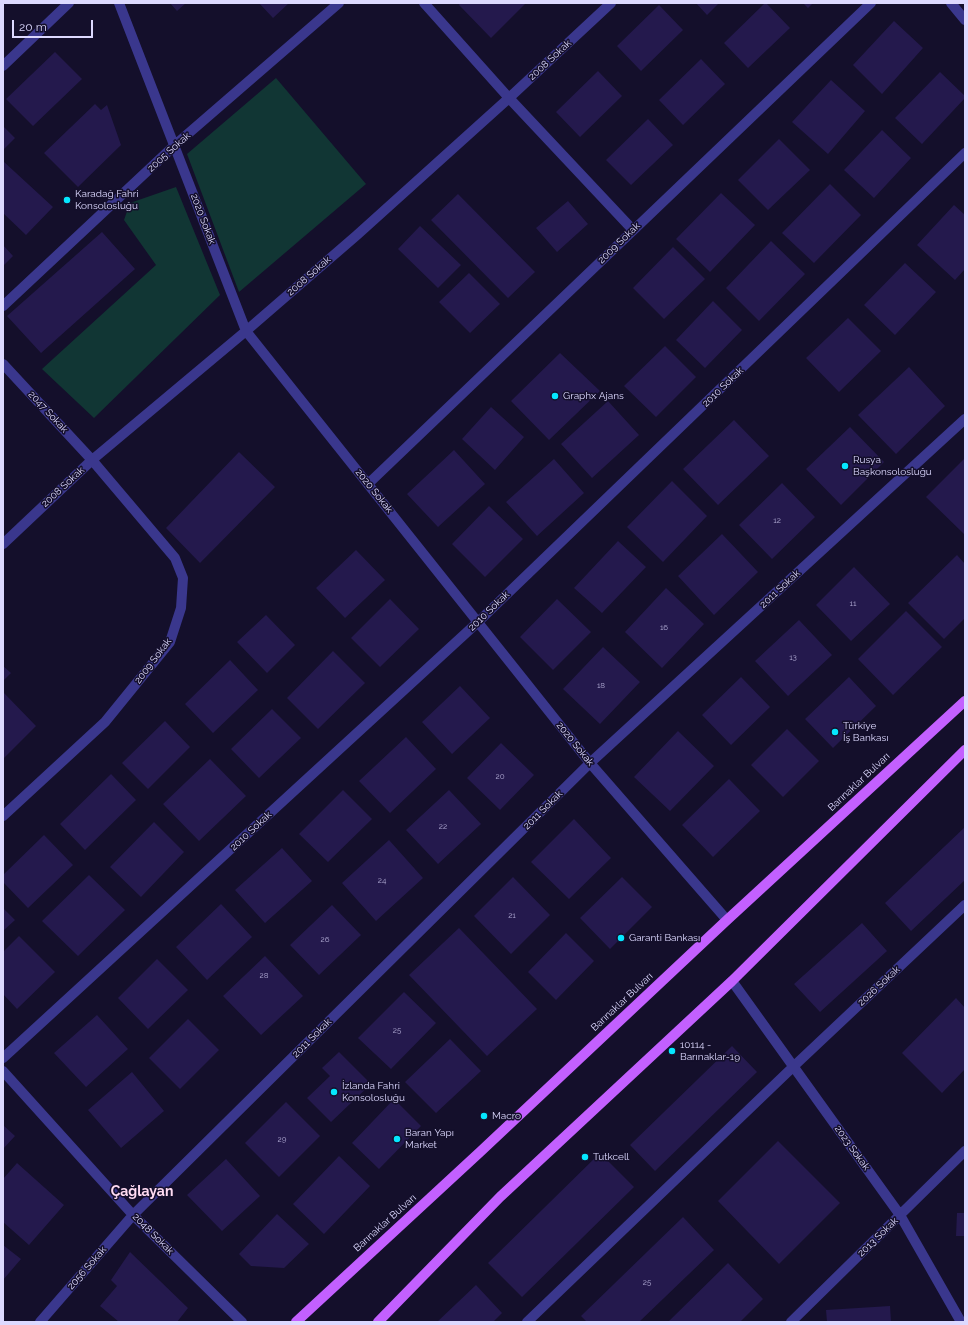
<!DOCTYPE html>
<html>
<head>
<meta charset="utf-8">
<style>
  body { margin:0 }
  #map { position:relative; width:968px; height:1325px; overflow:hidden; background:#140f2b; font-family:Raleway,sans-serif }
  canvas { display:block }
  .frame { position:absolute; inset:0; border:4px solid #ddd9ff; pointer-events:none }
  .scale { position:absolute; left:12px; top:20px; width:81px; height:18px; box-sizing:border-box; border:2px solid #ddd9ff; border-top:0; padding-left:5px; font-size:12px; line-height:14px; white-space:nowrap; color:#ddd9ff; -webkit-text-stroke:3px #140f2b; paint-order:stroke }
</style>
</head>
<body>
<div id="map">
<canvas width="968" height="1325"></canvas>
<div class="frame"></div>
<div class="scale">20 m</div>
</div>
<script>
const ctx = document.querySelector('canvas').getContext('2d');
ctx.lineJoin = 'round';
function fillPath(path, color) { ctx.fillStyle = color; ctx.fill(path, 'evenodd'); }
const poly = rows => new Path2D(rows.map(r => 'M' + r).join(''));
function stroke(path, color, width, dash) { ctx.strokeStyle = color; ctx.lineWidth = width; ctx.lineCap = dash ? 'butt' : 'round'; ctx.setLineDash(dash || []); ctx.stroke(path); }
function drawText(font, color, halo, rows, align = 'center') {
  ctx.font = font + ' Raleway,sans-serif'; ctx.lineWidth = 3; ctx.setLineDash([]); ctx.textBaseline = 'middle'; ctx.strokeStyle = halo; ctx.fillStyle = color; for (const [text, x, y, turn = 0] of rows) {
    ctx.save(); ctx.translate(x, y); ctx.rotate((+turn || 0) * Math.PI / 180); ctx.textAlign = isNaN(turn) ? turn : align; if (halo) ctx.strokeText(text, 0, 0); ctx.fillText(text, 0, 0); ctx.restore();
  }
}
const green = poly([
  [276,78,366,184,239,292,187,154],
  [176,187,220,295,94,418,42,369,156,265,124,220,130,203]
]);
const building = poly([
  [170,3,186,3,177,11],
  [259,3,289,3,273,18],
  [460,3,526,3,491,38,459,5],
  [696,3,719,3,707,15],
  [765,3,766,3,790,28,748,68,724,43],
  [803,3,813,3,808,8],
  [659,5,683,30,641,71,617,46],
  [894,21,923,48,882,94,853,65],
  [55,52,82,79,33,126,6,99],
  [701,59,725,84,683,125,659,100],
  [598,71,622,96,580,137,556,112],
  [940,72,965,96,965,98,922,144,895,118],
  [831,80,865,111,828,154,792,122],
  [95,104,101,110,107,105,121,145,78,187,44,153],
  [648,119,673,145,631,185,606,160],
  [3,126,15,138,3,150],
  [882,130,911,158,874,198,844,170],
  [779,139,810,170,768,210,738,180],
  [3,161,53,207,26,235,3,213],
  [830,184,861,215,814,263,782,233],
  [721,193,755,225,710,272,676,239],
  [458,194,535,272,508,298,431,220],
  [568,201,588,224,557,252,536,228],
  [954,205,965,215,965,269,955,280,917,245],
  [420,226,461,265,438,288,398,249],
  [102,232,135,269,41,353,7,316],
  [771,241,805,274,759,321,726,288],
  [3,245,13,256,3,266],
  [673,247,705,279,664,319,633,288],
  [905,263,936,292,895,335,864,305],
  [469,273,500,304,470,333,439,302],
  [713,301,742,330,705,368,676,340],
  [848,318,881,351,839,392,806,358],
  [665,346,696,377,656,417,624,386],
  [560,353,600,391,549,440,511,401],
  [909,367,945,406,896,454,858,415],
  [608,401,639,435,592,478,561,444],
  [491,407,524,437,495,470,462,439],
  [734,420,769,456,718,505,683,469],
  [850,427,884,462,841,505,806,469],
  [454,450,485,484,438,527,407,494],
  [239,452,275,487,200,563,166,528],
  [965,458,965,533,964,534,926,497],
  [554,459,584,493,537,536,506,502],
  [672,481,707,516,663,562,627,527],
  [782,483,815,517,772,559,739,525],
  [489,506,523,539,485,577,452,544],
  [722,534,758,572,714,615,678,576],
  [618,541,646,567,602,613,574,588],
  [356,550,385,580,345,618,316,588],
  [957,555,965,564,965,618,944,639,908,603],
  [854,567,890,604,851,641,816,605],
  [666,588,704,624,662,668,625,632],
  [390,599,419,629,380,667,351,638],
  [557,599,591,632,553,670,520,637],
  [906,611,942,647,893,695,858,659],
  [266,615,295,645,267,673,237,642],
  [799,620,832,655,788,696,755,661],
  [603,647,640,682,600,724,563,689],
  [333,651,365,683,318,729,287,698],
  [230,660,258,690,213,733,185,704],
  [3,666,11,673,3,681],
  [741,677,770,707,731,745,702,715],
  [849,677,876,706,833,748,805,719],
  [460,686,490,718,452,754,422,722],
  [4,693,36,726,3,759,3,694],
  [272,709,301,738,259,778,231,749],
  [165,721,190,747,148,789,122,763],
  [787,729,819,761,783,797,751,765],
  [678,731,714,766,670,811,634,777],
  [406,737,436,769,390,813,359,781],
  [501,743,534,775,500,810,467,778],
  [210,759,246,796,199,841,163,804],
  [111,774,136,800,85,850,60,824],
  [729,779,760,811,713,857,682,825],
  [343,790,372,819,328,862,299,834],
  [449,790,481,824,438,864,406,830],
  [574,819,611,858,569,899,531,862],
  [154,822,184,852,141,897,110,867],
  [965,827,965,880,911,931,885,903],
  [44,835,73,865,28,908,3,882,3,875],
  [389,840,423,878,376,921,342,883],
  [282,848,312,881,265,923,235,890],
  [89,875,125,910,78,956,42,921],
  [513,877,550,915,511,954,474,916],
  [622,877,652,907,610,949,580,918],
  [221,904,252,937,207,980,176,947],
  [332,905,361,935,319,975,290,945],
  [3,908,15,920,3,931],
  [862,923,887,951,820,1012,794,984],
  [459,928,537,1009,487,1056,409,975],
  [566,933,594,961,556,1000,528,972],
  [19,936,55,972,17,1009,3,994,3,952],
  [265,956,303,996,261,1035,223,996],
  [157,959,188,990,148,1029,118,998],
  [404,992,436,1023,391,1069,358,1038],
  [956,998,965,1008,965,1069,942,1093,902,1053],
  [97,1015,128,1049,86,1087,54,1053],
  [188,1019,219,1050,180,1089,149,1058],
  [450,1039,481,1071,436,1113,405,1082],
  [732,1046,757,1072,655,1171,630,1145],
  [339,1052,371,1084,331,1122,307,1098,330,1076,322,1068],
  [132,1072,164,1111,121,1148,88,1110],
  [394,1099,421,1126,379,1169,352,1143],
  [286,1102,320,1136,279,1177,245,1143],
  [3,1125,15,1136,3,1149],
  [778,1141,840,1203,779,1264,718,1201],
  [600,1153,634,1187,522,1297,488,1263],
  [339,1156,370,1186,324,1234,293,1204],
  [226,1159,260,1196,222,1231,187,1195],
  [17,1163,64,1205,29,1245,3,1222,3,1179],
  [957,1213,965,1213,965,1236,956,1236],
  [277,1214,309,1244,284,1268,251,1266,239,1254],
  [683,1217,714,1250,639,1322,587,1322,581,1316],
  [3,1245,21,1259,3,1280],
  [130,1252,188,1308,177,1322,119,1322,100,1306,117,1286,111,1280],
  [728,1263,763,1299,740,1322,668,1322],
  [476,1285,502,1313,493,1322,437,1322],
  [890,1306,891,1322,827,1322,826,1310]
]);
const minor = poly([
  [119,3,246,331,590,763,727,920],
  [424,3,509,98,633,230],
  [951,3,965,20],
  [3,66,69,3],
  [3,306,175,145,339,3],
  [3,364,92,460,175,558,183,578,181,608,170,642,105,722,3,816],
  [368,484,871,3],
  [3,544,92,460,246,331,357,235,509,98,611,3],
  [732,981,900,1215,961,1322],
  [3,1058,478,622,965,153],
  [3,1071,133,1215,242,1322],
  [40,1322,133,1215,590,763,965,419],
  [527,1322,794,1066,965,905],
  [791,1322,965,1151]
]);
const major = poly([
  [296,1322,480,1152,727,920,965,701],
  [378,1322,500,1197,732,981,965,750]
]);
const markers = [
  [67,200,4,"#05e7ff"],
  [555,396,4,"#05e7ff"],
  [845,466,4,"#05e7ff"],
  [835,732,4,"#05e7ff"],
  [621,938,4,"#05e7ff"],
  [672,1051,4,"#05e7ff"],
  [334,1092,4,"#05e7ff"],
  [484,1116,4,"#05e7ff"],
  [397,1139,4,"#05e7ff"],
  [585,1157,4,"#05e7ff"]
];
const numberNames = [
  ["12",777,521],
  ["11",853,604],
  ["16",664,628],
  ["13",793,658],
  ["18",601,686],
  ["20",500,777],
  ["22",443,827],
  ["24",382,881],
  ["21",512,916],
  ["26",325,940],
  ["28",264,976],
  ["25",397,1031],
  ["29",282,1140],
  ["25",647,1283]
];
const streetNames = [
  ["2008 Sokak",550,60,-43],
  ["2005 Sokak",169,152,-42],
  ["2020 Sokak",203,219,69],
  ["2009 Sokak",619,243,-44],
  ["2008 Sokak",309,276,-41],
  ["2010 Sokak",723,387,-44],
  ["2047 Sokak",48,412,47],
  ["2008 Sokak",63,487,-43],
  ["2020 Sokak",374,491,51],
  ["2011 Sokak",780,589,-43],
  ["2010 Sokak",489,611,-44],
  ["2009 Sokak",153,661,-53],
  ["2020 Sokak",575,744,51],
  ["Barınaklar Bulvarı",859,782,-43],
  ["2011 Sokak",543,810,-45],
  ["2010 Sokak",251,831,-43],
  ["2026 Sokak",879,986,-43],
  ["Barınaklar Bulvarı",622,1002,-43],
  ["2011 Sokak",312,1038,-45],
  ["2023 Sokak",852,1148,54],
  ["Barınaklar Bulvarı",385,1223,-42],
  ["2048 Sokak",153,1234,45],
  ["2013 Sokak",878,1237,-44],
  ["2056 Sokak",87,1268,-49]
];
const poiNames = [
  ["Karadağ Fahri",75,194],
  ["Konsolosluğu",75,206],
  ["Graphx Ajans",563,396],
  ["Rusya",853,460],
  ["Başkonsolosluğu",853,472],
  ["Türkiye",843,726],
  ["İş Bankası",843,738],
  ["Garanti Bankası",629,938],
  ["10114 -",680,1045],
  ["Barınaklar-19",680,1057],
  ["İzlanda Fahri",342,1086],
  ["Konsolosluğu",342,1098],
  ["Macro",492,1116],
  ["Baran Yapı",405,1133],
  ["Market",405,1145],
  ["Tutkcell",593,1157]
];
const districtNames = [
  ["Çağlayan",142,1192]
];
fillPath(green, '#113634');
fillPath(building, '#24194d');
stroke(minor, '#3a378d', 10);
stroke(major, '#c360ff', 10);
for (const [x, y, r, color] of markers) { const dot = new Path2D(); dot.arc(x, y, r, 0, 2 * Math.PI); ctx.fillStyle = color; ctx.fill(dot); stroke(dot, '#140f2b', 1.5); }
drawText('8px', '#afa9d2', null, numberNames);
drawText('10px', '#ddd9ff', '#140f2b', streetNames);
drawText('10px', '#ddd9ff', '#140f2b', poiNames, 'left');
drawText('bold 14px', '#ffdbf2', '#140f2b', districtNames);
</script>
</body>
</html>
